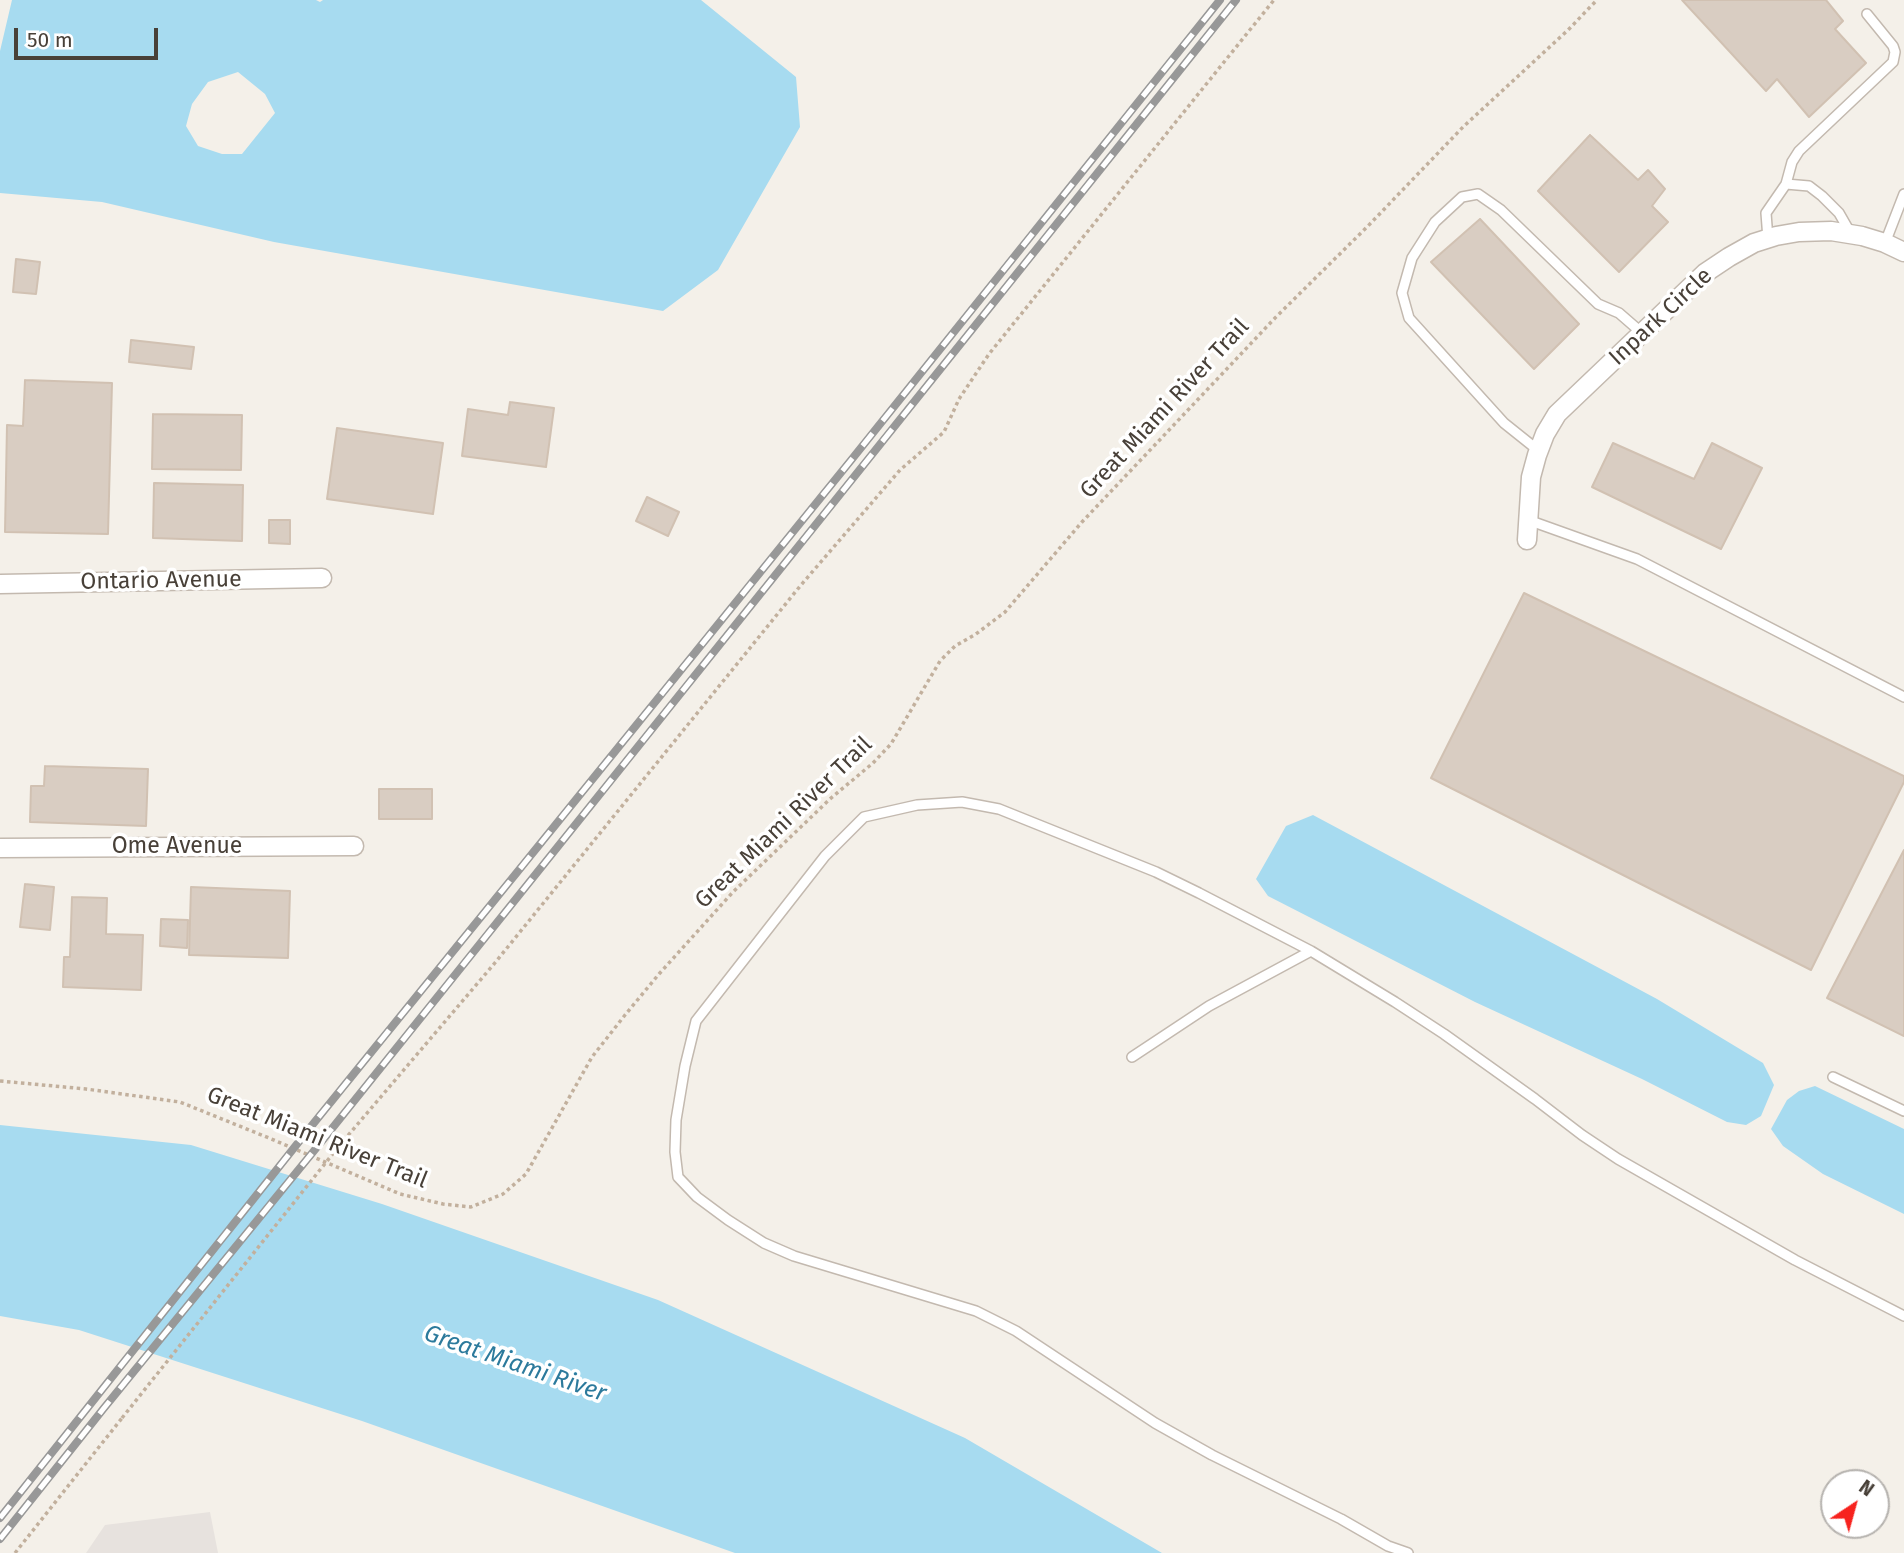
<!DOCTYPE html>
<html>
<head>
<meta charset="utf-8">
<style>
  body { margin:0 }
  #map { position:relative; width:1904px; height:1553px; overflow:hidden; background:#f4f0e9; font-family:"Fira Sans",sans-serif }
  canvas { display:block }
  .north { position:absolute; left:1820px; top:1469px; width:70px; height:70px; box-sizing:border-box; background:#fff; border:2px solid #b6b3af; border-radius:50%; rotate:36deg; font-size:19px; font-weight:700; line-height:28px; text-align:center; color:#484038 }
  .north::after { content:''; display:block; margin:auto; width:24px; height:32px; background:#f7231e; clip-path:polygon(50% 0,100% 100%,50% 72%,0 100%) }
  .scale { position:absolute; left:14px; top:28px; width:144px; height:32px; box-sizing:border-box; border:4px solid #484038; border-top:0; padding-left:9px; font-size:21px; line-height:24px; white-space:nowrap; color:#484038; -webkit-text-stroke:5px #fff; paint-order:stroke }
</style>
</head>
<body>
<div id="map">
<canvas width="1904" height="1553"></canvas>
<div class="north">N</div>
<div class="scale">50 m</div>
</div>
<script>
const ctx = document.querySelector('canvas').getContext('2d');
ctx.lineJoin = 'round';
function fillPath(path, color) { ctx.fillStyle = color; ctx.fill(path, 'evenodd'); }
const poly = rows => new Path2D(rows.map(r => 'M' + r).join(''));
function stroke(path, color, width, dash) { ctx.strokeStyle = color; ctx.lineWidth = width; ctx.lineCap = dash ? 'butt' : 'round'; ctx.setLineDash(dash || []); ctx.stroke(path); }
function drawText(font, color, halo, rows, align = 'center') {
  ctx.font = font + ' "Fira Sans",sans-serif'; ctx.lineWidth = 7; ctx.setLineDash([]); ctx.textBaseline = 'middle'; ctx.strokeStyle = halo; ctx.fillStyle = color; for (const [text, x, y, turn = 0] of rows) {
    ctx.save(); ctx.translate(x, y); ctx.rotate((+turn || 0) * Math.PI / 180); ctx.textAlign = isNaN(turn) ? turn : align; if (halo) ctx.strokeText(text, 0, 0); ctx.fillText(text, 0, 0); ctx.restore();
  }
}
const industrial = poly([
  [210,1512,218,1553,86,1553,105,1525]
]);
const water = poly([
  [12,0,316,0,320,2,323,0,701,0,796,77,800,127,718,270,663,311,274,242,102,202,0,193,0,51],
  [238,72,265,94,275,113,242,154,222,154,198,146,186,126,192,104,208,82],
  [1313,815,1657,999,1763,1063,1774,1085,1761,1116,1746,1125,1727,1122,1642,1079,1475,1002,1268,896,1256,879,1286,826],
  [1815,1086,1904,1129,1904,1214,1823,1174,1783,1146,1771,1129,1787,1100,1799,1091],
  [0,1125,191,1145,382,1204,658,1300,965,1438,1162,1553,735,1553,362,1421,79,1330,0,1316]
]);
const building = poly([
  [1682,0,1826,0,1843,21,1835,29,1866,63,1809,117,1777,79,1766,91,1682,0],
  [1590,135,1638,180,1648,170,1665,189,1652,206,1668,222,1619,272,1538,191,1590,135],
  [1480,219,1579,324,1534,369,1431,262,1480,219],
  [16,259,40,262,36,294,13,292,16,259],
  [131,340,194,347,191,369,129,362,131,340],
  [25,380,112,383,108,534,5,532,7,425,23,426,25,380],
  [510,402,554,408,546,467,462,456,468,409,508,415,510,402],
  [153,414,242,415,241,470,152,469,153,414],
  [337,428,443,443,433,514,327,499,337,428],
  [1613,443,1694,479,1712,443,1762,468,1721,549,1592,487,1613,443],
  [154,483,243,485,242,541,153,538,154,483],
  [647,497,679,512,668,536,636,521,647,497],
  [269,520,290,520,290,544,269,543,269,520],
  [1524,593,1904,776,1904,782,1811,970,1431,778,1524,593],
  [45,766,148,769,146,826,30,822,31,786,44,786,45,766],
  [379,789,432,789,432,819,379,819,379,789],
  [1904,850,1904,1036,1827,998,1904,850],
  [25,884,54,887,50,930,20,927,25,884],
  [191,887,290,891,288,958,189,955,191,887],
  [72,897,107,898,106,934,143,935,141,990,63,987,64,957,70,957,72,897],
  [161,919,188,920,187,948,160,946,161,919]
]);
const path = poly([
  [0,1081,86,1089,180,1102,269,1138,400,1194,443,1204,471,1207,503,1194,526,1174,592,1057,625,1015,659,974,733,892,830,799,873,763,891,744,940,661,955,646,976,634,1005,612,1082,522,1275,318,1368,226,1463,127,1568,30,1597,0],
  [339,1146,494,964,801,585,900,470,944,432,959,399,989,354,1274,0],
  [15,1553,122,1418]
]);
const lane = poly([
  [1786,184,1792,162,1799,151,1893,62,1895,52,1893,46,1867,14],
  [1768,239,1766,213,1786,184,1809,186,1822,196,1839,213,1851,234],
  [1885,243,1904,194],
  [1539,451,1504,423,1409,318,1402,293,1412,258,1435,222,1462,197,1478,194,1501,210,1598,304,1619,313,1642,333],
  [1528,520,1637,559,1904,697],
  [1132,1057,1209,1006,1311,951],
  [1833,1077,1904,1111],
  [1408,1553,1388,1546,1341,1519,1212,1455,1155,1423,1016,1331,976,1311,794,1256,764,1243,728,1220,697,1197,678,1177,675,1152,676,1120,685,1066,696,1021,825,856,864,817,917,805,962,802,999,809,1156,872,1199,893,1311,951,1395,1002,1444,1034,1535,1099,1582,1135,1618,1159,1795,1260,1904,1316]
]);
const street = poly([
  [1527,540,1531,477,1537,455,1545,434,1557,414,1705,273,1729,257,1754,243,1776,236,1799,232,1831,231,1862,236,1885,243,1904,252],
  [0,584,322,578],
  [0,848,354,846]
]);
const rail = poly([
  [0,1518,309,1129,852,459,1220,0],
  [0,1539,104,1408,322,1141,1236,0]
]);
const pathBridge = poly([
  [122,1418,339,1146]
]);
const streetNames = [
  ["Inpark Circle",1661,317,-43],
  ["Great Miami River Trail",1165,409,-47],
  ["Ontario Avenue",161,581,-1],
  ["Great Miami River Trail",784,823,-44],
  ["Ome Avenue",177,847],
  ["Great Miami River Trail",317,1138,22]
];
const waterNames = [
  ["Great Miami River",515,1364,19]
];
fillPath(industrial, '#e7e2de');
fillPath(water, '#a7dbf0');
fillPath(building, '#d9cdc2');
stroke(building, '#d1c1b2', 2);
stroke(lane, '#c3b9af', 12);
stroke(street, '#c3b9af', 21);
stroke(path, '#c2b09d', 3.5, [3.5, 3.5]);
stroke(lane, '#fff', 9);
stroke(street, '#fff', 18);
stroke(rail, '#989898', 8);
stroke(rail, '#fff', 5, [16]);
stroke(pathBridge, '#c2b09d', 3.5, [3.5, 3.5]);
drawText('23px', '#484038', '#fff', streetNames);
drawText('italic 24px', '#2c7a9c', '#fff', waterNames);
</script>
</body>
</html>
